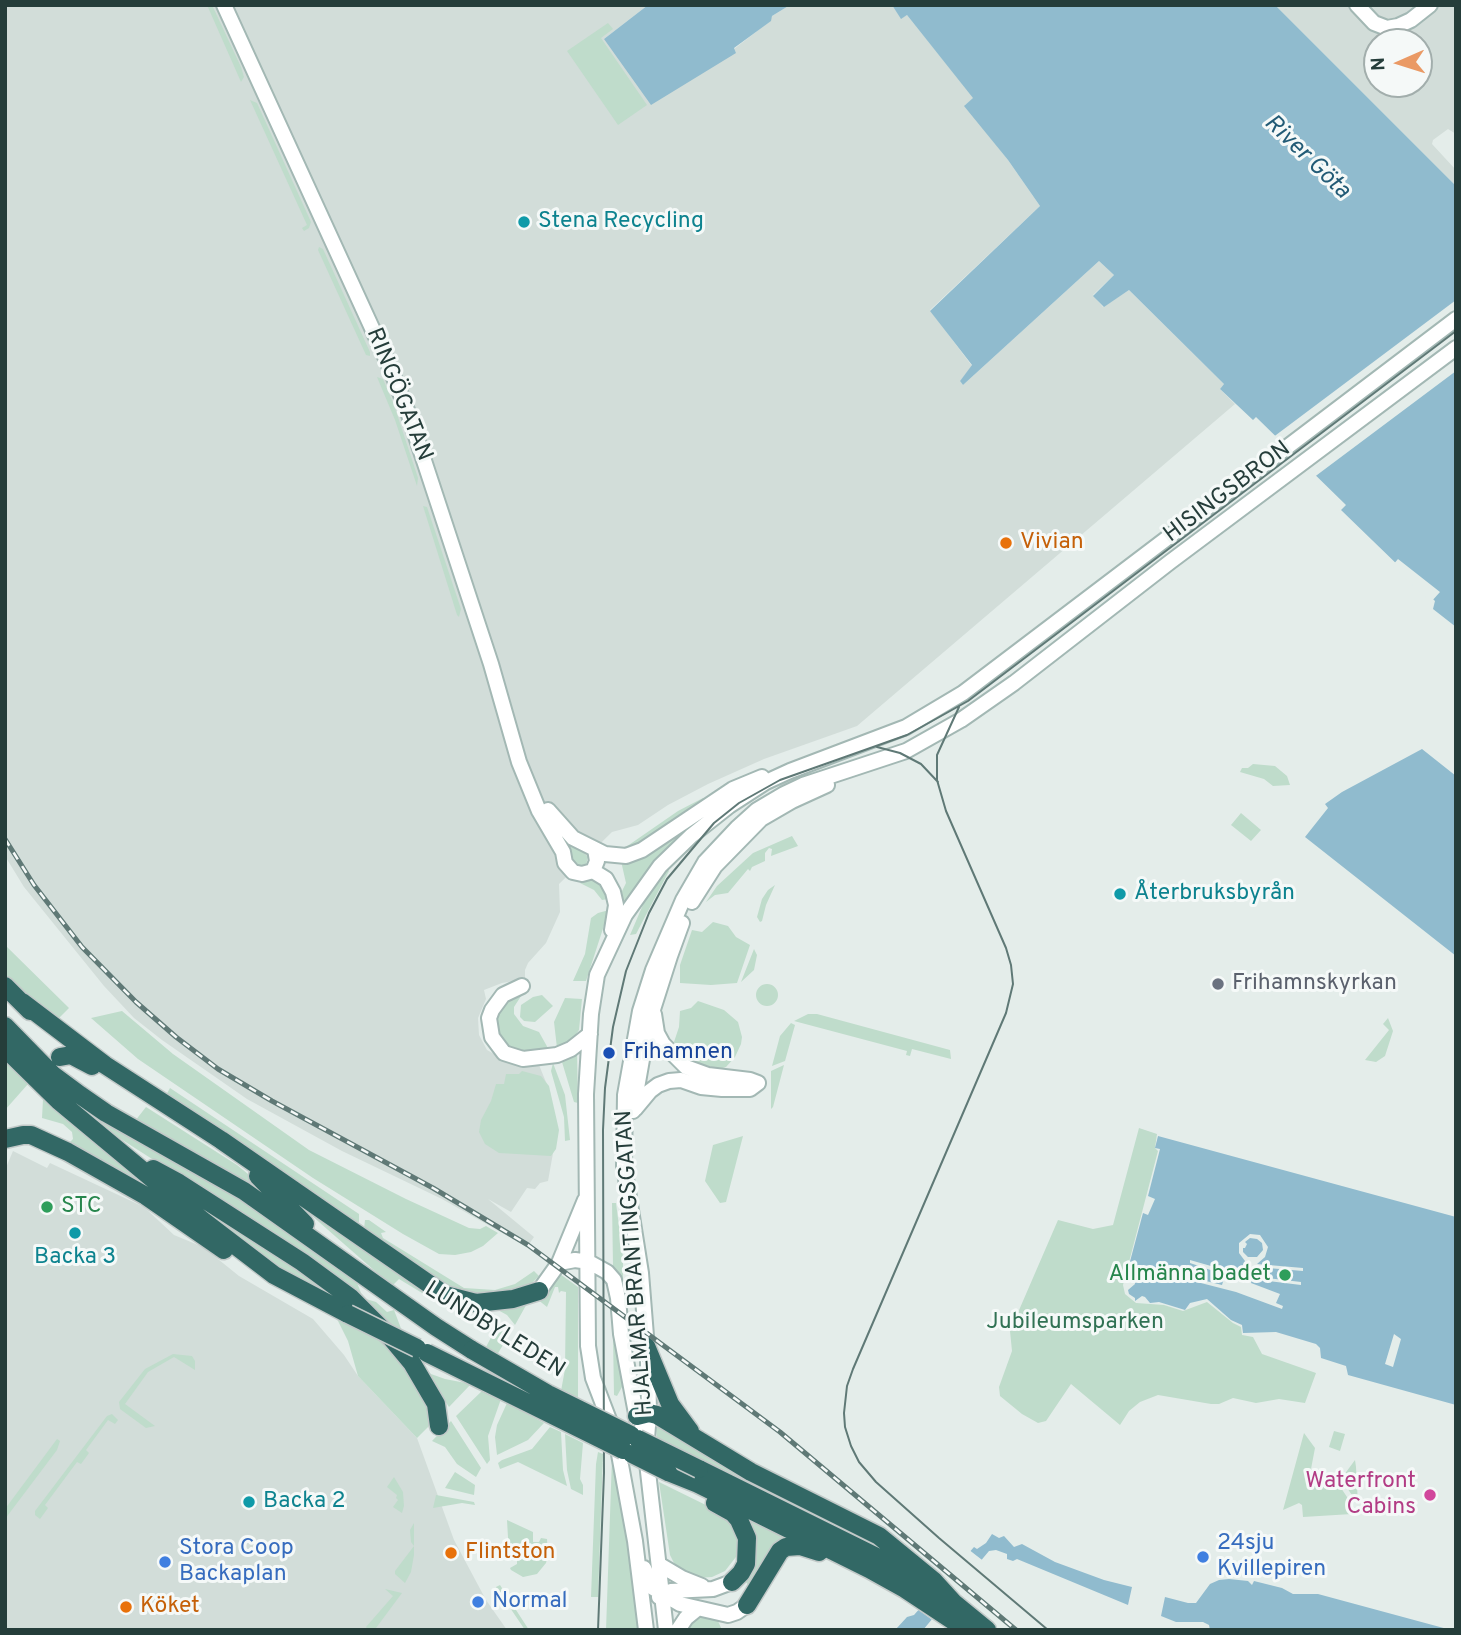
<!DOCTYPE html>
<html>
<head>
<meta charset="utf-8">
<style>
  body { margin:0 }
  #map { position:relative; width:1461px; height:1635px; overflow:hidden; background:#e4edea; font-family:Overpass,sans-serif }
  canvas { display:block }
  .frame { position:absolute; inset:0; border:7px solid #253d3a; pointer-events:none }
  .north { position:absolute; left:1363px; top:28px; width:70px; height:70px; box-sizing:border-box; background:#f5f9f8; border:2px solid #a2aeac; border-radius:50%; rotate:267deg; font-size:19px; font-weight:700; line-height:28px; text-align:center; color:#253d3a }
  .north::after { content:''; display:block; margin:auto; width:24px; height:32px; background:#ea9a65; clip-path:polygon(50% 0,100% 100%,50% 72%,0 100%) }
</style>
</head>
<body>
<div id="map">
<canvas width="1461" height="1635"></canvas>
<div class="frame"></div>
<div class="north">N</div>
</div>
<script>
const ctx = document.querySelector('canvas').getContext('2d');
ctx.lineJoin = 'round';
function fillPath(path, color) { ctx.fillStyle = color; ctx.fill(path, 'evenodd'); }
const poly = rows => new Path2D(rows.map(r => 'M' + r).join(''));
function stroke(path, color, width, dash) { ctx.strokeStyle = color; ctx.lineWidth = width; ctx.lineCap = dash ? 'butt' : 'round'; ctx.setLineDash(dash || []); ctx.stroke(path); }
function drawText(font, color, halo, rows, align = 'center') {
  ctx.font = font + ' Overpass,sans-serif'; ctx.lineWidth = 6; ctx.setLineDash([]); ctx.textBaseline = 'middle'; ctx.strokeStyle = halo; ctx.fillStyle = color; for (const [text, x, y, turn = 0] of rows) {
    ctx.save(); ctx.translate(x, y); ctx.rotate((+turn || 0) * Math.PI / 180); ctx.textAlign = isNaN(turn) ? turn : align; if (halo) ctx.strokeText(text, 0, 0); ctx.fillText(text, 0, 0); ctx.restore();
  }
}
const built = poly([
  [5,5,648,5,604,39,736,53,734,49,770,21,772,16,790,5,892,5,901,18,907,15,974,98,965,105,1008,160,1040,206,930,310,972,366,960,381,963,385,1099,261,1114,275,1093,295,1103,307,1129,290,1224,384,1220,389,1235,404,857,726,764,759,708,784,668,805,638,825,612,832,559,884,560,912,546,943,528,963,525,970,525,979,502,983,484,990,486,999,478,1018,479,1035,487,1050,510,1063,539,1065,550,1092,557,1131,548,1181,540,1183,535,1189,527,1188,511,1212,488,1199,534,1237,527,1247,442,1199,342,1151,247,1099,162,1040,134,1018,104,986,24,887,5,856],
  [1275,5,1456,5,1456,134,1448,129,1433,140,1432,144,1456,170,1456,186],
  [1377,42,1419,42,1419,84,1377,84],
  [13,1151,47,1168,50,1163,144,1207,174,1235,203,1247,239,1276,313,1319,344,1355,358,1376,417,1438,454,1540,486,1600,507,1630,5,1630,5,1170]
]);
const green = poly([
  [207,5,212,5,241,67,244,77,241,82],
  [608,23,613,29,601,38,647,105,618,125,567,51],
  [250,100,257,103,311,222,309,228,304,231,302,228,307,225],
  [319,247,323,249,370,352,370,356,366,355,318,250],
  [377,377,383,379,394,405,418,478,417,486,395,420],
  [423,506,427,507,461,609,459,617,457,615],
  [1253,764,1275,766,1287,776,1290,785,1273,786,1264,779,1240,772,1242,768,1248,768],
  [703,798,706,802,629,851,623,849,678,811],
  [1241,813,1261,830,1251,841,1231,825],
  [702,818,680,838,624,904,621,904,620,895,626,883,621,861,648,854,665,839],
  [792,836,798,846,771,856,772,849,769,848,765,853,765,861,752,867,750,871,748,869,728,893,715,895,706,902,717,886,753,853],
  [570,839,588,857,586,865,581,866,571,859,565,844],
  [667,869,669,871,636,934,630,935,645,900],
  [591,878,602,884,608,899,602,900,594,890,580,883],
  [775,885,766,905,762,921,760,922,757,917,762,899,768,890],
  [609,910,586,981,573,981,585,954,591,918,598,913],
  [713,922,728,926,736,937,750,945,737,983,711,985,680,983,680,965,692,930,702,932],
  [5,945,69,1008,56,1021,5,975],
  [754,949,757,955,754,970,741,982],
  '756 995a11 11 0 1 1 22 0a11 11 0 1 1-22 0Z',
  [523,993,514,1007,514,1014,523,1026,539,1032,549,1050,533,1055,505,1048,493,1025,503,1001],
  [542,995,553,1006,535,1022,524,1021,520,1017,521,1005,533,997],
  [565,998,582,999,579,1030,572,1040,557,1048,554,1022],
  [698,1001,724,1010,738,1022,742,1037,741,1044,735,1057,726,1067,720,1069,698,1063,684,1054,674,1042,679,1027,680,1011,691,1008],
  [122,1011,173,1054,309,1150,406,1199,469,1228,480,1229,486,1226,498,1233,483,1246,471,1252,455,1255,439,1254,403,1234,313,1178,138,1059,91,1018],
  [808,1014,817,1014,950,1050,951,1059,912,1049,910,1056,906,1055,907,1051,794,1021],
  [1388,1018,1393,1031,1385,1056,1376,1062,1365,1060,1389,1030,1383,1024],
  [791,1023,795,1025,785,1061,772,1066,780,1036],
  [577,1051,578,1103,574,1102,562,1062,562,1058],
  [5,1056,28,1084,5,1110],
  [553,1063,565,1095,570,1140,565,1141,564,1117,551,1071],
  [784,1065,773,1107,771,1109,771,1071],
  [522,1071,541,1076,549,1086,559,1130,556,1149,551,1156,499,1153,485,1144,479,1132,481,1120,491,1101,496,1084,504,1084,506,1074,519,1074],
  [170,1088,359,1214,359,1222,350,1221,165,1097],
  [70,1097,217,1182,354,1275,361,1293,366,1299,376,1302,387,1312,394,1310,402,1331,382,1321,185,1180,102,1127,67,1100],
  [43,1099,54,1105,187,1216,66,1146,73,1139,72,1132,63,1124,42,1118],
  [146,1107,237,1165,270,1192,267,1196,135,1121],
  [1139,1128,1157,1134,1155,1148,1158,1151,1123,1285,1125,1294,1136,1303,1164,1305,1183,1311,1207,1302,1233,1323,1241,1327,1242,1335,1253,1337,1262,1354,1316,1373,1305,1403,1279,1399,1256,1403,1233,1398,1219,1404,1211,1404,1158,1395,1140,1402,1129,1411,1120,1425,1071,1384,1046,1421,1038,1423,1022,1414,1000,1396,999,1387,1012,1351,1010,1331,1058,1220,1093,1229,1113,1225],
  [743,1136,726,1202,720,1203,705,1181,713,1145],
  [180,1189,360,1310,261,1258,221,1230],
  [295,1201,436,1297,427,1296,399,1279,392,1286],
  [612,1203,616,1203,623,1257,623,1280,613,1266],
  [365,1220,369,1220,386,1232,381,1233,383,1238,464,1288,495,1290,515,1284,534,1271,539,1276,529,1286,489,1297,452,1289,364,1229],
  [560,1274,578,1287,578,1400,561,1391,565,1369,566,1292,561,1291,559,1293,558,1287,555,1287,547,1307,537,1299],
  [529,1300,515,1325,507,1315,496,1309],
  [337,1319,396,1349,432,1407,430,1425,417,1438,358,1376,348,1341],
  [499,1322,510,1333,497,1355,485,1349],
  [613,1337,616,1337,622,1373,622,1387,617,1396,614,1395],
  [173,1354,192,1356,195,1361,195,1370,174,1357,148,1372,125,1404,155,1426,146,1428,120,1409,119,1402,145,1369],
  [422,1366,431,1374,445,1379,471,1384,449,1407],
  [483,1390,501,1399,488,1436,490,1460,487,1464,456,1416],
  [507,1403,544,1423,528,1440,497,1455,495,1437,497,1425],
  [112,1414,118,1420,115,1424,108,1420,86,1450,89,1453,81,1464,77,1462,45,1505,48,1508,40,1519,35,1515,35,1511,107,1416],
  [451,1421,481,1468,476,1477,457,1464,445,1447,432,1441],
  [656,1422,867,1535,890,1555,657,1438],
  [550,1427,561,1432,563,1470,567,1486,518,1462,500,1469,498,1463,502,1460,532,1449],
  [1334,1431,1345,1434,1340,1451,1329,1447],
  [1304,1433,1315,1448,1311,1469,1324,1483,1337,1482,1351,1503,1352,1514,1303,1517,1302,1505,1299,1503,1283,1510],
  [565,1434,583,1443,580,1479,583,1485,583,1495,571,1489,567,1470],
  [57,1439,60,1441,57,1450,5,1519,5,1509],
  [598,1452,603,1454,598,1597,591,1597,596,1464],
  [612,1458,617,1460,641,1630,606,1630],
  [1355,1460,1356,1467,1358,1504,1341,1479],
  [455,1472,475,1485,474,1495,445,1488],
  [394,1477,403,1492,404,1506,402,1513,393,1507,398,1500,396,1498,397,1495,387,1487],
  [659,1482,720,1512,738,1530,739,1553,725,1571,712,1577,697,1578,678,1569,674,1563,670,1555],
  [436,1495,474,1502,475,1505,462,1503,433,1508],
  [737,1512,788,1535,750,1587,745,1581],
  [507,1520,533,1532,533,1542,539,1542,541,1538,547,1539,548,1555,546,1563,537,1574,523,1577,511,1570,510,1568,517,1564,517,1559,509,1555],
  [414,1523,414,1555,411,1572,405,1583,395,1574,395,1571,414,1546,411,1542,410,1530],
  [500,1585,507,1596,529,1630,525,1630,496,1587],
  [385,1589,402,1593,376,1628,368,1630,366,1627,393,1596],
  [701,1616,713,1618,718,1621,722,1630,685,1630,693,1618]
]);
const water = poly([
  [648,5,790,5,772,16,771,21,734,48,736,53,651,105,604,39],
  [892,5,1275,5,1456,186,1456,627,1433,609,1435,601,1341,510,1346,505,1256,417,1253,420,1220,389,1224,384,1129,290,1104,307,1093,296,1114,275,1099,261,963,385,960,381,972,365,930,311,1040,206,1008,160,964,106,973,98,907,15,901,19],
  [1422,749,1456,776,1456,956,1305,837,1328,808,1325,804,1342,792],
  [1158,1136,1456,1217,1456,1405,1348,1375,1346,1366,1321,1358,1320,1348,1316,1344,1276,1332,1243,1333,1242,1325,1231,1320,1207,1299,1190,1303,1185,1310,1159,1302,1150,1303,1145,1297,1142,1296,1135,1301,1135,1298,1129,1294,1128,1290,1135,1284,1134,1277,1128,1269,1143,1213,1148,1215,1155,1199,1148,1196,1160,1149,1155,1148],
  [992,1534,999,1538,1004,1536,1014,1547,1022,1544,1055,1562,1104,1580,1132,1587,1128,1605,1017,1559,1013,1561,1007,1559,1007,1554,996,1550,989,1551,923,1630,896,1629,907,1617,914,1615,974,1547,977,1549,986,1543],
  [1229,1579,1248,1581,1252,1585,1254,1581,1282,1588,1293,1594,1318,1594,1451,1630,1210,1630,1209,1625,1203,1622,1176,1622,1161,1616,1165,1597,1188,1603,1196,1603,1210,1584,1219,1580]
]);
const pier = poly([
  [1456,300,1456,371,1313,478,1272,438],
  [1398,559,1440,592,1431,602,1392,566],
  [1250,1234,1260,1235,1268,1247,1265,1257,1257,1264,1303,1268,1303,1271,1268,1268,1267,1278,1301,1282,1301,1285,1252,1279,1251,1283,1280,1294,1276,1303,1283,1306,1282,1309,1236,1292,1193,1281,1194,1278,1222,1285,1225,1275,1190,1263,1190,1260,1232,1272,1232,1275,1237,1276,1245,1261,1239,1253,1239,1243],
  [1250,1238,1257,1239,1262,1243,1263,1250,1257,1257,1248,1257,1243,1252,1243,1248,1245,1248,1247,1244,1245,1242],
  [1394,1334,1401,1339,1393,1367,1385,1364],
  [968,1549,986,1563,935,1622,916,1608]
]);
const secondary = poly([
  [224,5,388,363,409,415,491,664,519,762,539,811,563,852,565,863,573,872,582,874,593,871,597,861,595,849],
  [1357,5,1374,23,1387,28,1398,26,1411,20,1430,5],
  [548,810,573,838,605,854,626,856,642,850,733,789,762,777],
  [593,871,606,879,613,892,616,905,612,930],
  [692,902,715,866,761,819,792,801,827,785],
  [522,986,503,995,492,1010,489,1018,492,1037,504,1053,523,1059,557,1055,571,1049,590,1034],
  [654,1014,657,1033,663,1044,686,1067,708,1075,750,1080,758,1083],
  [635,1109,650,1091,658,1085,669,1081,681,1080,701,1087,722,1089,750,1089,758,1083],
  [633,1111,648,1025,670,956,682,923],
  [559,1263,575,1260,589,1262,607,1272,614,1280,618,1298,621,1334,638,1424],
  [539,1291,559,1263,585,1200],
  [646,1452,649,1413,648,1361,641,1273,624,1166,625,1095,640,1011,653,970,683,900,705,862,737,828,757,810,784,794,803,785,906,751,961,720,1014,683,1170,562,1456,348],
  [646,1454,666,1630],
  [660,1565,682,1578,702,1586],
  [644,1568,653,1588,680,1604,728,1615,737,1612,747,1605],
  [659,1597,671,1591,713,1589,732,1582],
  [646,1630,635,1541,616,1438,593,1378,588,1346,586,1094,591,1014,597,975,625,915,660,866,691,836,729,806,766,782,790,771,906,727,963,693,1456,319],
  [678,1630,686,1618,697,1609]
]);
const highway = poly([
  [5,986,30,1011],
  [22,1002,105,1065,221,1140,445,1295,476,1303,513,1299,539,1291],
  [5,1026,53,1075,80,1095,106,1113,244,1191,436,1327,472,1350],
  [5,1048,59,1101,202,1220,274,1275,348,1314],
  [60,1057,71,1055,92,1066],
  [5,1139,23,1135,31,1135,68,1152,146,1196,224,1250],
  [153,1169,179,1183,302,1262,351,1298,392,1339,412,1363,436,1404,439,1426],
  [258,1176,305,1224],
  [646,1346,670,1404,690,1431],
  [637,1416,649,1413,657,1415,751,1472,879,1536,934,1581,954,1603],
  [699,1469,891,1564,954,1603,987,1630],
  [668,1472,698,1484,869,1569,905,1589,967,1630],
  [715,1503,733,1513,739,1520,747,1538,746,1564,741,1573,732,1582],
  [747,1605,780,1551,786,1547,800,1546,819,1552]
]);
const tram = poly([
  [959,707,937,755,937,780,946,811,1006,948,1011,965,1013,984,1006,1013,853,1369,847,1386,844,1413,845,1427,851,1446,859,1462,876,1482,939,1538,1048,1630],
  [877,747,900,753,921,764,938,782],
  [598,1630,604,1473,603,1130,605,1088,613,1027,626,971,649,913,667,879,714,823,739,803,780,780,907,735,968,701,1456,331]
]);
const rail = poly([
  [5,839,34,885,82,947,136,1002,176,1037,218,1069,272,1101,433,1188,528,1245,780,1432,1016,1630]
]);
const highwayBridge = poly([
  [348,1314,417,1348],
  [472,1350,548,1394,631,1435],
  [427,1353,623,1450],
  [638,1439,699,1469],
  [632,1454,668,1472]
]);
const markers = [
  [524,222,7,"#0f9aa8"],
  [1006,543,7,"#e8710a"],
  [1120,894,7,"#0f9aa8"],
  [1218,984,7,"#6b7280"],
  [609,1053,7,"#1a4fb4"],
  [47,1207,7,"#2e9e5b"],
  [75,1233,7,"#0f9aa8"],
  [1285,1275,7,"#2e9e5b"],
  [1430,1495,7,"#d1479c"],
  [249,1502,7,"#0f9aa8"],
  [451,1553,7,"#e8710a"],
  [1203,1557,7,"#3f7fe0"],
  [165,1562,7,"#3f7fe0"],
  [478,1602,7,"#3f7fe0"],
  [126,1607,7,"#e8710a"]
];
const cultureNames = [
  ["Stena Recycling",538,222],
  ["Återbruksbyrån",1134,894],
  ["Backa 3",75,1258,"center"],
  ["Backa 2",263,1502]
];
const streetNames = [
  ["RINGÖGATAN",398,395,68],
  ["HISINGSBRON",1228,493,-37],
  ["HJALMAR BRANTINGSGATAN",636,1263,-94],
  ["LUNDBYLEDEN",494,1331,32]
];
const foodNames = [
  ["Vivian",1020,543],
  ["Flintston",465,1553],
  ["Köket",140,1607]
];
const worshipNames = [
  ["Frihamnskyrkan",1232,984]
];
const transitNames = [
  ["Frihamnen",623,1053]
];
const leisureNames = [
  ["STC",61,1207],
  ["Allmänna badet",1271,1275,"right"]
];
const parkNames = [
  ["Jubileumsparken",1075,1323]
];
const hotelNames = [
  ["Waterfront",1416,1482],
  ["Cabins",1416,1508]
];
const shopNames = [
  ["24sju",1217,1544],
  ["Kvillepiren",1217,1570],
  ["Stora Coop",179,1549],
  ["Backaplan",179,1575],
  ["Normal",492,1602]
];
const waterNames = [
  ["River Göta",1306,158,44]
];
fillPath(built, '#d2ddd9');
fillPath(green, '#bfdccb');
fillPath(water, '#90bbce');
fillPath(pier, '#e4edea');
stroke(secondary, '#a3b8b4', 18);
stroke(highway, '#c2c9c8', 21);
stroke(secondary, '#fff', 14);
stroke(highway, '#326865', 18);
stroke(tram, '#5f7976', 2);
stroke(rail, '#5f7976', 5);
stroke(rail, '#f5f9f8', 2.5, [8]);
stroke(highwayBridge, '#c2c9c8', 21, []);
stroke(highwayBridge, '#326865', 18);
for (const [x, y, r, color] of markers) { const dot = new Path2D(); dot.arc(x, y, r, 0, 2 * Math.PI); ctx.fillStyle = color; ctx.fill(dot); stroke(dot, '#f5f9f8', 2.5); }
drawText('23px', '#0d838f', '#f5f9f8', cultureNames, 'left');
drawText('23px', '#253d3a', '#f5f9f8', streetNames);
drawText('23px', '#c56008', '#f5f9f8', foodNames, 'left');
drawText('23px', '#5b616d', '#f5f9f8', worshipNames, 'left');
drawText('23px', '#164399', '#f5f9f8', transitNames, 'left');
drawText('23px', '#27864d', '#f5f9f8', leisureNames, 'left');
drawText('23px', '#317254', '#f5f9f8', parkNames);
drawText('23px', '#b23c85', '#f5f9f8', hotelNames, 'right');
drawText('23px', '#366cbe', '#f5f9f8', shopNames, 'left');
drawText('italic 24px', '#225b76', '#f5f9f8', waterNames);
</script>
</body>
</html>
